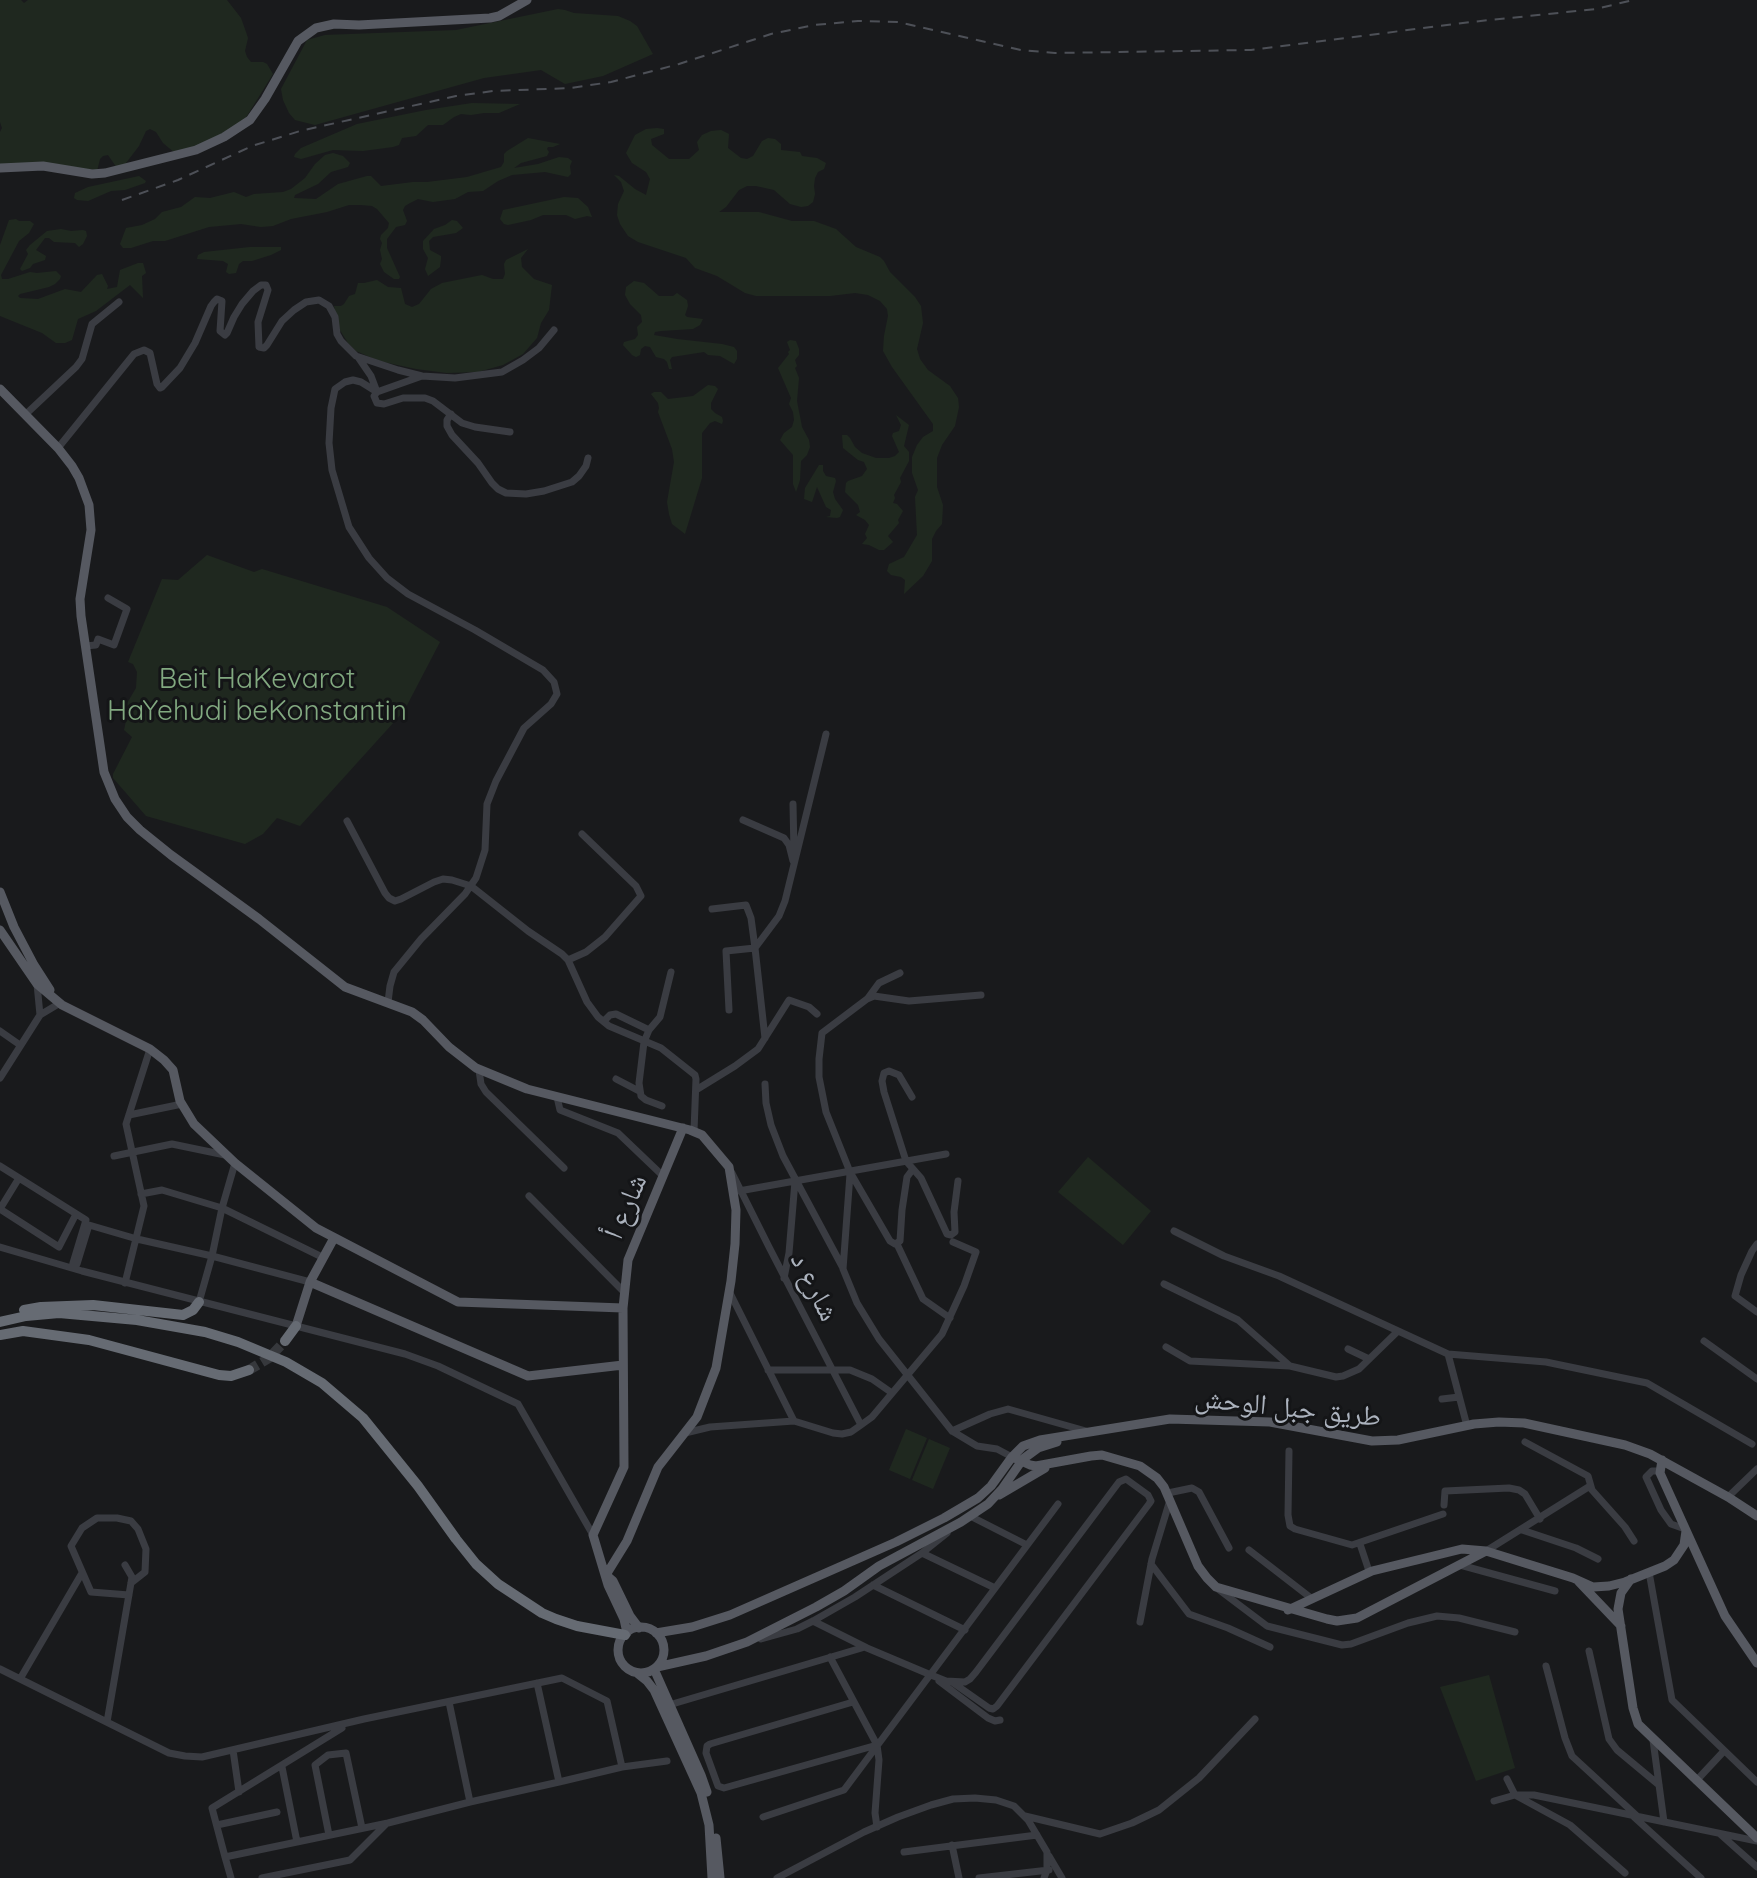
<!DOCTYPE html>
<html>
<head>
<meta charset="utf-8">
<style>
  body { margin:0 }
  canvas { display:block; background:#191a1c }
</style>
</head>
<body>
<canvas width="1757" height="1878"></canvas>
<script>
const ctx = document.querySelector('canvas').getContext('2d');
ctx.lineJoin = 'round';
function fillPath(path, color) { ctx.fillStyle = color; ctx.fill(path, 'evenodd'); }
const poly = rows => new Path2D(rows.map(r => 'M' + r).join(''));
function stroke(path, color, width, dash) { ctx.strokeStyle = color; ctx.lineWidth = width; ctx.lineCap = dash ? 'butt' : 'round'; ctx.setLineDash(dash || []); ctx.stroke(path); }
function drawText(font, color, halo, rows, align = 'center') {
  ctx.font = font + ' Quicksand,"Noto Naskh Arabic",sans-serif'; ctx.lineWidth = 6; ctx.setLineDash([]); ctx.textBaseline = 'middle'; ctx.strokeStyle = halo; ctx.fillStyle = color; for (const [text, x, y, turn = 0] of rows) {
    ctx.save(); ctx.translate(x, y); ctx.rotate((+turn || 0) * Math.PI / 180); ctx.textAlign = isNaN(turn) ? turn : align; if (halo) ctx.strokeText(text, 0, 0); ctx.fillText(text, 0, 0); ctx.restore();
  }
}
const green = poly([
  [0,0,21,0,24,3,28,0,227,0,241,18,246,32,248,38,245,51,247,57,251,62,263,62,267,64,273,74,245,119,212,140,175,153,163,143,156,132,150,129,146,131,139,146,126,163,124,166,117,168,108,155,103,156,100,159,97,171,0,164,0,132,2,128,0,122],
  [558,9,565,10,574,13,618,16,630,21,637,26,653,54,603,76,565,84,541,70,484,78,315,125,295,120,289,113,283,100,281,89,307,40,325,35,456,30],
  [472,103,520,104,499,113,484,113,471,115,461,114,454,117,443,125,428,125,416,136,402,138,399,145,393,147,363,151,333,150,301,159,294,157,295,154,301,148,357,124,426,110],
  [657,128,664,129,664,134,651,139,652,145,669,159,689,159,699,150,697,142,702,135,711,131,721,130,729,134,728,148,741,158,747,159,753,156,762,141,768,138,775,139,781,144,781,150,800,152,802,156,817,158,826,163,824,169,818,172,815,178,814,186,815,194,813,202,808,206,801,207,790,204,774,190,756,186,747,186,739,190,726,207,719,212,759,212,792,221,814,221,836,229,856,247,880,257,884,261,890,272,915,297,921,306,923,323,917,349,920,359,928,370,950,386,958,398,959,407,955,426,942,445,937,458,937,487,943,505,942,524,936,531,932,539,932,561,923,576,904,594,905,580,901,577,891,575,887,571,889,564,904,557,917,535,915,497,918,490,912,473,912,457,917,445,923,437,933,431,933,424,892,367,883,351,884,336,888,316,887,309,880,301,868,295,855,293,830,296,756,296,745,293,717,276,695,268,686,258,638,242,628,236,620,224,617,215,618,204,624,191,621,182,614,175,619,176,635,189,646,195,650,179,646,172,632,163,626,153,635,135,646,129],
  [528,138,560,144,553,147,548,147,547,149,549,152,547,156,521,163,514,168,538,164,559,157,568,158,572,161,570,166,571,174,568,177,545,172,512,175,498,181,483,191,468,192,455,199,433,202,418,199,410,203,405,206,403,210,407,221,405,225,396,227,387,239,387,248,400,277,399,279,394,279,384,272,380,264,382,259,380,250,382,243,380,239,381,235,388,228,389,223,377,209,372,206,361,205,349,205,327,212,291,219,273,226,261,227,241,224,209,227,165,241,153,241,131,248,123,248,120,244,126,228,142,225,155,219,162,212,181,207,195,197,210,198,234,192,246,197,254,194,283,192,291,189,305,178,315,164,325,155,333,153,343,156,350,163,348,167,331,172,318,184,295,195,294,198,316,199,338,184,367,176,371,176,381,186,413,182,427,182,467,177,501,167,504,162,504,154,507,151],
  [139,176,146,181,145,183,125,190,111,191,88,201,77,200,74,198,75,193,88,187],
  [564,197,578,198,588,207,592,217,587,216,575,219,566,215,543,215,531,220,508,225,504,224,500,219,503,210],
  [16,219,19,221,30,221,34,224,29,233,19,241,1,275,2,279,8,279,30,272,37,273,56,271,61,276,60,279,55,284,49,287,20,294,18,296,20,298,38,299,65,289,81,292,97,275,102,274,108,286,107,289,117,287,120,270,138,263,143,263,146,273,142,276,143,298,130,285,96,311,78,319,72,340,65,343,56,343,42,333,0,316,0,245,9,220],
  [452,220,457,221,463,228,456,233,433,237,429,241,430,250,441,256,441,259,440,267,428,276,425,269,428,258,423,249,423,241,434,229,445,225],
  [61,229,71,231,83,230,86,231,87,236,83,244,79,247,75,243,54,242,49,238,45,238,36,250,46,256,45,260,33,264,30,268,22,271,20,269,28,254,26,250,30,245,47,231],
  [250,247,281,247,281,250,271,255,252,261,243,261,239,264,236,273,229,274,226,272,228,264,223,261,197,259,198,255,204,252],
  [528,249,521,258,522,267,534,279,552,285,549,310,541,323,537,338,523,354,503,365,478,372,447,373,416,369,379,361,356,351,348,343,338,327,334,306,341,306,344,304,349,296,355,294,358,283,364,283,377,280,388,287,401,288,405,304,412,307,419,304,431,289,442,283,482,275,493,279,503,279,505,274,504,264,506,260],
  [634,281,644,283,659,296,673,296,677,293,687,300,688,306,685,315,687,317,703,319,700,325,693,329,661,331,655,332,654,335,677,339,722,344,734,347,737,351,737,359,734,364,720,356,708,355,704,352,672,357,670,360,672,369,669,369,667,362,664,359,656,357,650,347,645,346,641,349,640,355,636,357,632,355,623,345,624,342,635,339,638,335,637,327,642,322,641,315,630,304,625,295,626,287],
  [790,340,796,341,799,349,799,355,795,360,797,366,795,368,799,378,797,401,802,427,809,440,810,447,807,455,801,461,800,480,796,492,793,484,793,455,780,440,784,433,792,427,794,420,793,412,789,404,791,398,778,368,789,354,788,352,790,350,787,342],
  [708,385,715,386,718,389,711,403,711,409,715,413,722,417,723,421,722,424,715,421,710,423,702,433,702,478,685,534,672,524,669,514,667,502,674,462,672,449,658,412,659,408,658,403,651,394,654,392,661,392,668,399,685,397,693,396],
  [896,415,909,425,904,446,909,452,909,461,900,478,901,482,894,495,895,498,893,503,897,504,903,511,898,520,899,523,888,536,893,542,884,550,879,550,869,545,862,544,867,538,865,534,869,525,865,520,856,515,860,512,858,505,845,492,846,483,848,481,862,476,867,469,864,462,858,460,843,448,842,435,847,435,850,438,855,447,862,453,876,458,889,458,895,456,899,452,892,436,893,433,899,431,901,425],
  [819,465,823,465,823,471,826,476,835,478,836,481,833,492,835,499,843,510,840,517,837,518,826,517,830,516,831,510,826,507,817,487,812,502,804,499,805,488],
  [207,555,254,572,262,569,387,607,440,642,404,711,300,826,277,818,263,834,245,844,146,816,113,778,113,774,132,737,124,730,126,721,123,710,136,688,137,672,133,664,128,662,162,579,178,580],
  [1088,1157,1151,1211,1123,1245,1058,1192],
  [906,1429,927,1438,910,1479,889,1470],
  [929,1439,950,1448,933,1489,912,1480],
  [1489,1675,1515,1768,1476,1781,1440,1687]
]);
const highwayTunnel = poly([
  [249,1370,269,1358,285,1341]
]);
const minor = poly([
  [358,357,371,376,377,392,374,396,377,403,384,404,403,398,425,398,433,401,462,423,475,427,510,432],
  [26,414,76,367,82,359,92,324,119,302],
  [451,414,447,420,447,426,452,435,478,463,492,483,498,489,506,493,526,494,544,491,572,482,579,476,586,466,588,458],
  [58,448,134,354,144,350,150,353,157,384,160,388,162,387,180,368,195,343,211,306,214,302,217,299,222,301,220,331,225,335,227,333,234,317,242,304,253,291,261,285,266,285,268,290,258,322,259,347,264,348,267,345,282,321,294,310,306,302,319,300,329,306,335,317,337,334,341,341,356,356,398,370,422,376,455,378,502,372,523,360,539,348,554,330],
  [85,646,96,645,98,639,114,645,127,609,108,598],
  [793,804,794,853],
  [743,820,784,838,789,845,793,861],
  [347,821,385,893,389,898,395,901,401,899,434,882,443,879,452,880,471,886,528,931,562,954,568,960,587,1002,598,1017,609,1026,661,1048,695,1075,696,1079,694,1131],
  [712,909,746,905,751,918,755,948,765,1038],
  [568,960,586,952,605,937,641,896,636,886,582,834],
  [37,984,40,1015],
  [868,998,879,983,900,973],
  [388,1002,390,986,394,972,421,939,465,894,476,878,485,850,487,804,496,781,524,728,551,704,557,694,554,682,543,670,475,630,408,594,387,578,369,558,349,527,332,470,329,443,331,408,335,389,345,382,353,380,361,382,377,392,422,376],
  [729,1010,726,951,755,948,779,916,785,901,826,734],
  [604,1021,610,1015,616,1014,649,1030],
  [0,1031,20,1045],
  [479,1070,481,1084,486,1092,564,1168],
  [0,1078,40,1015,60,1003],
  [616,1079,639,1091],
  [765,1084,766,1103,771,1125,783,1156,843,1268],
  [696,1090,735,1066,758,1049,789,1000,809,1007,817,1014],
  [557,1097,560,1110,618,1133,663,1176],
  [912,1097,899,1075,889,1071,884,1073,882,1081,884,1092,906,1161,921,1178,947,1234,951,1235,955,1232,954,1212,958,1181],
  [662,1106,646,1100,641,1096,639,1083,644,1042,649,1030,660,1017,671,972],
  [129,1115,182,1104],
  [114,1156,172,1144,225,1155],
  [0,1166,86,1220,73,1263,77,1264,89,1225,137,1239,212,1256,310,1282],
  [913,1169,907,1177,902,1210,900,1241,895,1244,890,1241,850,1172,826,1112,819,1077,819,1059,822,1033,867,999,874,996,909,1001,981,995],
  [732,1173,769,1247,861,1425],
  [850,1174,843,1269,857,1303,879,1339,952,1431,977,1446,997,1449,1012,1457],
  [19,1178,0,1209,59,1247,76,1214],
  [739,1191,946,1154],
  [141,1194,162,1190,222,1208,322,1257],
  [529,1196,624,1292],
  [1174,1231,1224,1256,1279,1276,1448,1354,1546,1362,1647,1383,1752,1444],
  [897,1244,923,1299,950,1318],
  [1757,1244,1752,1251,1741,1275,1735,1296,1757,1312],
  [0,1247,82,1271,405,1354,438,1366,518,1404,593,1535],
  [784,1278,789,1253,795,1181],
  [125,1283,144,1206,126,1124,150,1049],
  [1164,1284,1238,1320,1290,1366],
  [729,1291,794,1421],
  [199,1302,212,1256,222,1208,235,1163],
  [1704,1341,1757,1379],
  [1166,1347,1190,1361,1290,1366,1336,1377,1343,1376,1359,1369,1398,1331],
  [1348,1349,1369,1359],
  [1448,1354,1467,1426],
  [768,1370,850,1370,872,1379,892,1393],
  [1442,1399,1459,1397],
  [952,1431,990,1414,1008,1409,1086,1431],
  [685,1433,710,1427,794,1421,833,1433,842,1434,851,1432,861,1425,872,1417,942,1334,964,1286,976,1252,953,1242],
  [1525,1442,1588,1476,1592,1490,1625,1527,1634,1541],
  [1289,1451,1288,1515,1290,1526,1295,1529,1352,1545,1443,1514],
  [1660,1471,1652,1471,1646,1477,1661,1510,1671,1524,1685,1529],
  [1168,1493,1192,1488,1199,1492,1229,1548],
  [1728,1497,1757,1469],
  [1444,1505,1445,1491,1509,1488,1519,1490,1525,1494,1540,1519],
  [970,1516,1027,1545],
  [1522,1530,1576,1548,1598,1559],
  [1360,1544,1369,1571],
  [1249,1550,1311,1598],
  [1486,1551,1590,1486],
  [922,1553,995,1588],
  [1151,1564,1189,1614,1228,1628,1270,1647],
  [1460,1565,1555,1591],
  [1649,1572,1672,1700,1757,1782],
  [873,1585,965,1630],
  [1218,1589,1267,1626,1342,1645,1351,1644,1408,1623,1437,1616,1459,1618,1515,1632],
  [129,1595,91,1592,71,1546,82,1528,97,1518,117,1518,131,1521,138,1529,146,1549,145,1572,131,1583],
  [813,1621,867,1648,931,1675,946,1681,965,1682,970,1679,976,1672,1119,1482,1126,1479,1148,1495,1151,1501,1149,1504,997,1706,993,1709,989,1708,952,1682],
  [1140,1622,1152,1559,1170,1500],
  [761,1639,797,1629,813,1621,855,1597,922,1553,947,1533],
  [1589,1651,1609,1739,1617,1750,1659,1785],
  [830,1657,877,1745,879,1760,875,1813,877,1827],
  [1546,1666,1565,1738,1572,1756,1637,1816],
  [0,1669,169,1753,185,1756,202,1757,364,1719,562,1678,607,1701,622,1767,667,1761],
  [20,1679,82,1573],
  [939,1681,988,1718,995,1721,1000,1720],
  [537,1683,559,1782,622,1767],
  [449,1702,470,1802,559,1782],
  [853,1702,710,1744,707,1746,706,1753,718,1786,724,1788,877,1745],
  [669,1705,865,1647],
  [107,1722,132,1577,125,1565],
  [342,1728,212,1808,225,1857,388,1823,470,1802],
  [1653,1740,1664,1822],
  [233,1750,239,1792],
  [282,1767,297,1842],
  [1507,1779,1515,1795,1570,1825,1625,1873],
  [1696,1781,1724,1751],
  [1494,1801,1515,1795,1534,1795,1757,1841],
  [1025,1816,1100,1834,1132,1823,1159,1810,1199,1778,1255,1719],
  [763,1817,844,1790,1058,1504],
  [1634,1817,1701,1878],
  [217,1825,277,1812],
  [1720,1834,1757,1867],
  [329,1835,315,1765,328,1755,346,1753,362,1828],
  [952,1845,959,1878],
  [904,1852,1037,1835],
  [1049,1856,1062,1878],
  [225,1857,231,1878],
  [262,1878,350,1860,386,1824],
  [777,1878,864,1832,898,1817,931,1805,953,1799,975,1798,996,1800,1014,1806,1028,1820,1047,1852,1047,1870,1044,1878],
  [979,1878,1049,1870]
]);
const major = poly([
  [0,168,43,166,92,174,105,173,196,150,224,137,250,120,265,99,298,41,316,28,334,24,359,25,490,18,499,16,527,0],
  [0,389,58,448,72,466,79,478,89,505,91,530,80,599,81,616,104,772,115,799,127,817,140,830,171,855,259,919,345,987,412,1012,423,1020,449,1047,476,1068,527,1089,690,1130,702,1135,729,1167,736,1210,735,1244,731,1281,716,1368,697,1417,658,1467,627,1541,606,1575],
  [0,892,14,927,34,965,50,990],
  [0,930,37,984,62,1005,150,1049,164,1060,173,1070,180,1101,194,1124,235,1163,316,1228,458,1302,623,1308],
  [310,1282,528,1376,623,1365],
  [296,1326,310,1282,334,1238],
  [1012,1457,1030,1465,1036,1466,1091,1456,1102,1455,1140,1466,1157,1478,1164,1487,1198,1566,1207,1578,1216,1587,1327,1619,1337,1621,1357,1618,1486,1551],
  [1662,1460,1660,1473,1725,1616,1757,1663],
  [999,1495,1045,1468],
  [606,1575,613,1581,630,1616,639,1628],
  [1631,1579,1621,1593,1618,1609,1633,1708,1638,1724,1757,1838],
  [1579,1582,1621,1626],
  [1288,1610,1372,1571,1462,1549,1486,1551,1573,1578,1593,1587,1609,1586,1625,1582,1665,1566,1674,1560,1684,1545,1686,1531],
  '618 1650a23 23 0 1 1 46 0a23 23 0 1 1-46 0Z',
  [627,1633,624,1619,608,1585,593,1535,624,1467,623,1308,628,1260,683,1128],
  [656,1633,692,1627,730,1615,896,1542,944,1518,978,1498,991,1486,1012,1457,1023,1446,1040,1440,1170,1419,1270,1422,1372,1441,1398,1440,1474,1424,1499,1422,1524,1423,1625,1445,1650,1454,1728,1497,1757,1516],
  [657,1667,706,1656,747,1642,816,1607,844,1591,879,1566,961,1522,988,1504,1002,1489,1023,1459,1038,1448,1057,1442],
  [654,1669,701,1775,707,1792],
  [637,1673,647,1681,654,1690,701,1793,709,1825,712,1878],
  [716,1838,720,1878]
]);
const highway = poly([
  [24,1310,41,1307,93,1305,183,1315,193,1310,199,1302],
  [0,1322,26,1316,59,1313,137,1320,205,1332,238,1342,286,1362,322,1383,363,1418,418,1486,456,1539,476,1564,498,1584,542,1613,556,1619,577,1626,625,1635],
  [0,1335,23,1331,89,1340,219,1375,231,1376,249,1370],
  [285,1341,296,1326]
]);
const rail = poly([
  [122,200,178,180,252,146,300,131,456,96,493,91,571,88,611,82,679,64,771,34,814,25,858,21,898,22,1021,50,1055,53,1251,50,1471,22,1596,9,1633,0]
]);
const parkNames = [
  ["Beit HaKevarot",257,680],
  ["HaYehudi beKonstantin",257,712]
];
const streetNames = [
  ["شارع أ",626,1207,-67],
  ["شارع د",814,1287,63],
  ["طريق جبل الوحش",1288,1408,6]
];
fillPath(green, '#1f281f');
stroke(highwayTunnel, '#36383c', 10, [10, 5]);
stroke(minor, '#3a3c42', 7);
stroke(major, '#565961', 9);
stroke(highway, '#666b73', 10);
stroke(rail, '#4d5057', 2, [10, 8]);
drawText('28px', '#82a980', '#141517', parkNames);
drawText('28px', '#abb2bd', '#141517', streetNames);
</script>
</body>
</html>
